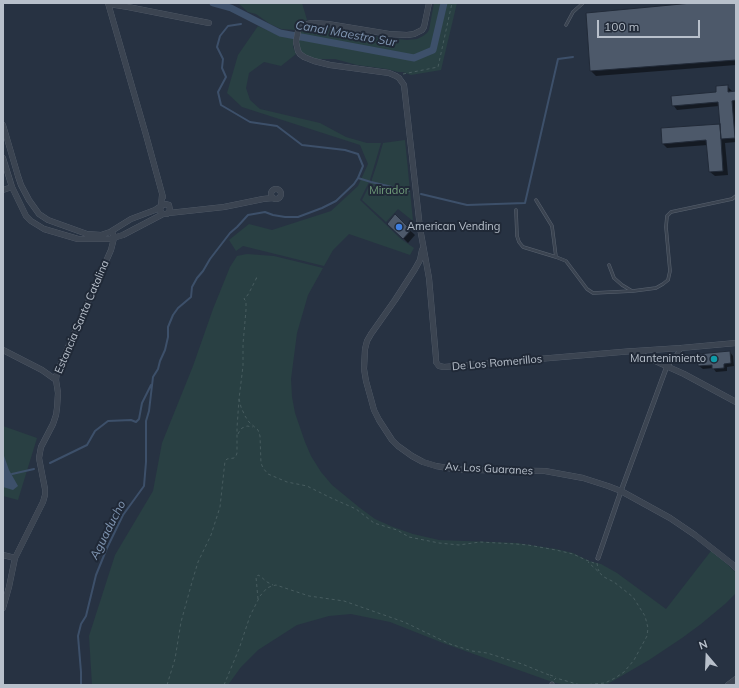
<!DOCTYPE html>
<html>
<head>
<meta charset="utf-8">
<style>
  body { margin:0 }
  #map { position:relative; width:739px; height:688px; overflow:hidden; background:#273242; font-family:Mulish,sans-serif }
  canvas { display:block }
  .frame { position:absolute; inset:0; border:4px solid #b8c0cb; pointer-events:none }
  .north { position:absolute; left:687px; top:636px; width:40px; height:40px; -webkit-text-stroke:3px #202937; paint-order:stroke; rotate:341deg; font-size:11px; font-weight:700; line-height:16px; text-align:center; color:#b8c0cb }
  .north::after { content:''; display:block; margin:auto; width:14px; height:18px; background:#b8c0cb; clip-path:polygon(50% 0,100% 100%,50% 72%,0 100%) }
  .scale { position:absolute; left:597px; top:20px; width:103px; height:18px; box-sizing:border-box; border:2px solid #b8c0cb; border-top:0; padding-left:5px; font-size:12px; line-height:14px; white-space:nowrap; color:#b8c0cb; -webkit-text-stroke:3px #202937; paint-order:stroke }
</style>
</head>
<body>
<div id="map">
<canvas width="739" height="688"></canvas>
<div class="frame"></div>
<div class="north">N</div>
<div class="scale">100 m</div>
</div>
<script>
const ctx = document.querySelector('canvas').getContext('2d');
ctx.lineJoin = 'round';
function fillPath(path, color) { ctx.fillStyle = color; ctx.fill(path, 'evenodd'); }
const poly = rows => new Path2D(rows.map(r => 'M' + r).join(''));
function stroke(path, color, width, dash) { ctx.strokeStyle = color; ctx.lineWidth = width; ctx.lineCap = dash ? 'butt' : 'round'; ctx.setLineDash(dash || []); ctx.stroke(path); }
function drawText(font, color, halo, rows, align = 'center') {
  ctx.font = font + ' Mulish,sans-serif'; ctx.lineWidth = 4; ctx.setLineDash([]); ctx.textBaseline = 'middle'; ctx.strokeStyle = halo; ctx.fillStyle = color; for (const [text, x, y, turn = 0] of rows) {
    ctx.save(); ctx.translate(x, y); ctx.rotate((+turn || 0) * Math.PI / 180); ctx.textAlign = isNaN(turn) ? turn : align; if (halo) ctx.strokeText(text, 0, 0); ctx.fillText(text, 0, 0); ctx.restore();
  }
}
const green = poly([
  [235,3,302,3,307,20,301,23,297,26,295,30,281,29,270,24,256,14,248,12,239,4],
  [434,3,457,3,441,70,411,75,403,72,398,72,387,69,357,65,335,59,314,59,307,56,302,52,300,49,298,42,300,32,304,28,310,26,325,27,336,30,378,37,407,40,417,39,423,36,427,33,429,30],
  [258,26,280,36,294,39,293,47,296,54,281,66,264,62,249,73,246,88,250,100,260,109,320,123,346,137,367,143,381,143,370,180,360,200,401,239,414,248,410,255,349,234,333,250,324,266,243,246,236,251,229,240,249,224,272,230,331,211,358,186,368,164,360,145,242,107,227,93,238,55],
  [405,140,413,221,398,209,386,222,362,200,371,182,377,164,383,143],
  [247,254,274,256,323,268,308,295,297,333,291,379,292,397,295,413,305,442,311,456,321,472,332,485,360,508,375,519,393,527,413,534,439,540,517,543,556,549,573,553,589,561,601,564,617,573,666,609,711,551,728,565,736,573,736,593,725,604,701,624,682,638,649,660,606,685,567,685,555,683,443,643,390,622,351,614,329,616,297,625,258,650,241,667,228,685,92,685,89,636,115,555,153,491,162,443,193,366,213,309,230,267,237,256],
  [3,426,37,438,18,500,3,496]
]);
const water = poly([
  [3,453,9,470,18,486,13,490,3,487]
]);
const shadow = poly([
  [702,3,736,3,736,65,596,76,591,71,587,14],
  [727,86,732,91,732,92,736,92,736,142,725,143,728,175,715,176,710,172,708,145,667,148,663,144,721,124,719,106,677,110,673,105,717,93],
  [395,216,415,235,408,243,389,224],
  [730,352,733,356,734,366,727,367,727,371,716,372,713,368,703,369,699,366]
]);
const stream = poly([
  [241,24,228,26,220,36,217,47,223,59,222,68,226,77,218,92,221,105,250,122,277,126,302,145,345,150,358,154,363,166,358,178,371,182,409,191],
  [421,194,467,205,525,203,558,59,573,57],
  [50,463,87,445,95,431,108,421,131,420,136,422,139,419,142,403,151,385],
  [12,474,34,469],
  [81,685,81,672,78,636,81,624,86,616,96,575,107,548,123,515,144,486,146,462,146,421,149,411,153,377,158,369,160,361,165,350,168,337,168,327,173,315,178,308,191,297,192,287,197,278,203,271,210,259,230,233,237,227,248,215,265,212,273,215,285,217,298,217,322,208,336,201,354,184,358,178]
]);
const canal = poly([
  [213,3,231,8,280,33,414,58,433,50,444,3]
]);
const building = poly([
  [692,3,736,3,736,60,590,71,586,13,692,3],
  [728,85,728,92,736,91,736,100,732,101,735,138,721,139,718,102,672,106,671,96,716,92,716,86,728,85],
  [720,124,723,171,709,172,706,140,662,144,661,128,720,124],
  [395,214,411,230,403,239,387,224,395,214],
  [730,351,731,363,724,364,724,368,712,369,712,365,698,366,698,354,730,351]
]);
const path = poly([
  [403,74,438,67,452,3],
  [256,278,257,278,256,279,256,278],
  [239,399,241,407,245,416,249,422,258,430,260,436,261,463,263,468,268,474,287,482,307,486,329,497,356,509,374,523,397,530,409,537,439,543,459,545,480,542,516,544,528,545,556,550,573,554,586,560,594,563],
  [238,434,239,432,242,428,247,426,253,427],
  [597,563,598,569,599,571],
  [258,599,256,577,258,575,260,576,267,582,273,585],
  [550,675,556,677],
  [554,680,556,678,580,685],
  [167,685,175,659,181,622,192,582,198,562,211,535,220,507,225,461,227,459,234,458,236,456,237,453,237,428,239,399,243,366,243,344,246,310,246,301,244,299,245,297,247,296,249,293,256,279],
  [224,685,239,649,250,616,260,596,267,588,272,586,276,585,309,596,344,601,404,622,450,644,472,651,487,653,522,664,549,675,551,678],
  [583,685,605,683,615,678,624,672,634,660,647,636,648,628,645,616,633,597,614,582,604,577,588,562]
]);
const service = poly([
  [566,25,573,12,583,3],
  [536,200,552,226,556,257],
  [516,210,517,236,519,242,523,247,556,257,566,261,587,289,593,293,633,291,656,288,663,284,668,280,670,271,666,227,667,216,671,212,732,199,736,196],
  [609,265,614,278,622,285,632,291]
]);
const pedestrian = poly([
  [598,558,621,491,667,366,676,356,681,348],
  [552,685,552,684]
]);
const minor = poly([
  [108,3,146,135,163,197],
  [429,3,424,27,422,30,414,34,407,35,389,34,328,24,312,23,303,25,299,28,298,31,296,42,298,51,300,54,304,57,314,61,330,65,389,73,396,76,399,78,404,85,420,228,429,278,436,358,436,362,439,366,444,367,633,351,684,374,736,402],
  [109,4,128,7,209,23],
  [3,125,18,176,21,185,29,200,39,214,48,220,87,234,101,235,110,232,131,219,155,210,161,206,162,195],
  [3,158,12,187,26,216,31,221,44,229,78,239,110,239,123,235,163,214,167,214,170,210,169,205,165,204,161,206,160,211,163,214],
  '271 194a5 5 0 1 1 10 0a5 5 0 1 1-10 0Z',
  [3,190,12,187],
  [169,213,224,207,263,199,273,198],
  [422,250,420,260,415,269,395,300,371,334,367,341,365,349,364,369,366,381,371,399,374,410,379,420,392,440,398,446,412,456,423,462,436,466,453,469,470,470,545,471,583,478,608,486,621,491,670,518,695,535,732,564,736,568],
  [3,350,42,370,56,380],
  [635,351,681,348,736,343],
  [3,555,15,558],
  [3,608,9,587,15,558,43,502,45,495,45,489,39,458,41,447,53,424,56,415,57,408,58,393,56,380,57,372,111,250,114,238,112,231],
  [728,685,736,679]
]);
const markers = [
  [399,227,4,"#3f7fe0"],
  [714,359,4,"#0f9aa8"]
];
const parkNames = [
  ["Mirador",389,191]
];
const poiNames = [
  ["American Vending",407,227],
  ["Mantenimiento",706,359,"right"]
];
const streetNames = [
  ["Estancia Santa Catalina",82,317,-67],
  ["De Los Romerillos",497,363,-5],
  ["Av. Los Guaranes",489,469,3]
];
const waterNames = [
  ["Canal Maestro Sur",346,34,10],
  ["Aguaducho",108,530,-63]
];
fillPath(green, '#294043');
fillPath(water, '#3d506a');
fillPath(shadow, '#0007');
stroke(stream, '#3d506a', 2);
stroke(canal, '#3d506a', 7);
fillPath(building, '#4d596a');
stroke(building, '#222b39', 1);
stroke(service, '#59626f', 3.5);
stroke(pedestrian, '#59626f', 5);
stroke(minor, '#59626f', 6);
stroke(path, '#475c5f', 1, [3, 3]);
stroke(service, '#3b4451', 2.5);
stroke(pedestrian, '#3b4451', 4);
stroke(minor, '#3b4451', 5.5);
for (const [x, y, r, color] of markers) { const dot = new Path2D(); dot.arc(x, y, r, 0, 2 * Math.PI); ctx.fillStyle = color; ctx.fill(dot); stroke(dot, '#202937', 1.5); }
drawText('11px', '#709c7a', '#202937', parkNames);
drawText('11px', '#b8c0cb', '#202937', poiNames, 'left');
drawText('11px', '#b8c0cb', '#202937', streetNames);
drawText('italic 12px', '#8096b2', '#202937', waterNames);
</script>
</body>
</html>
